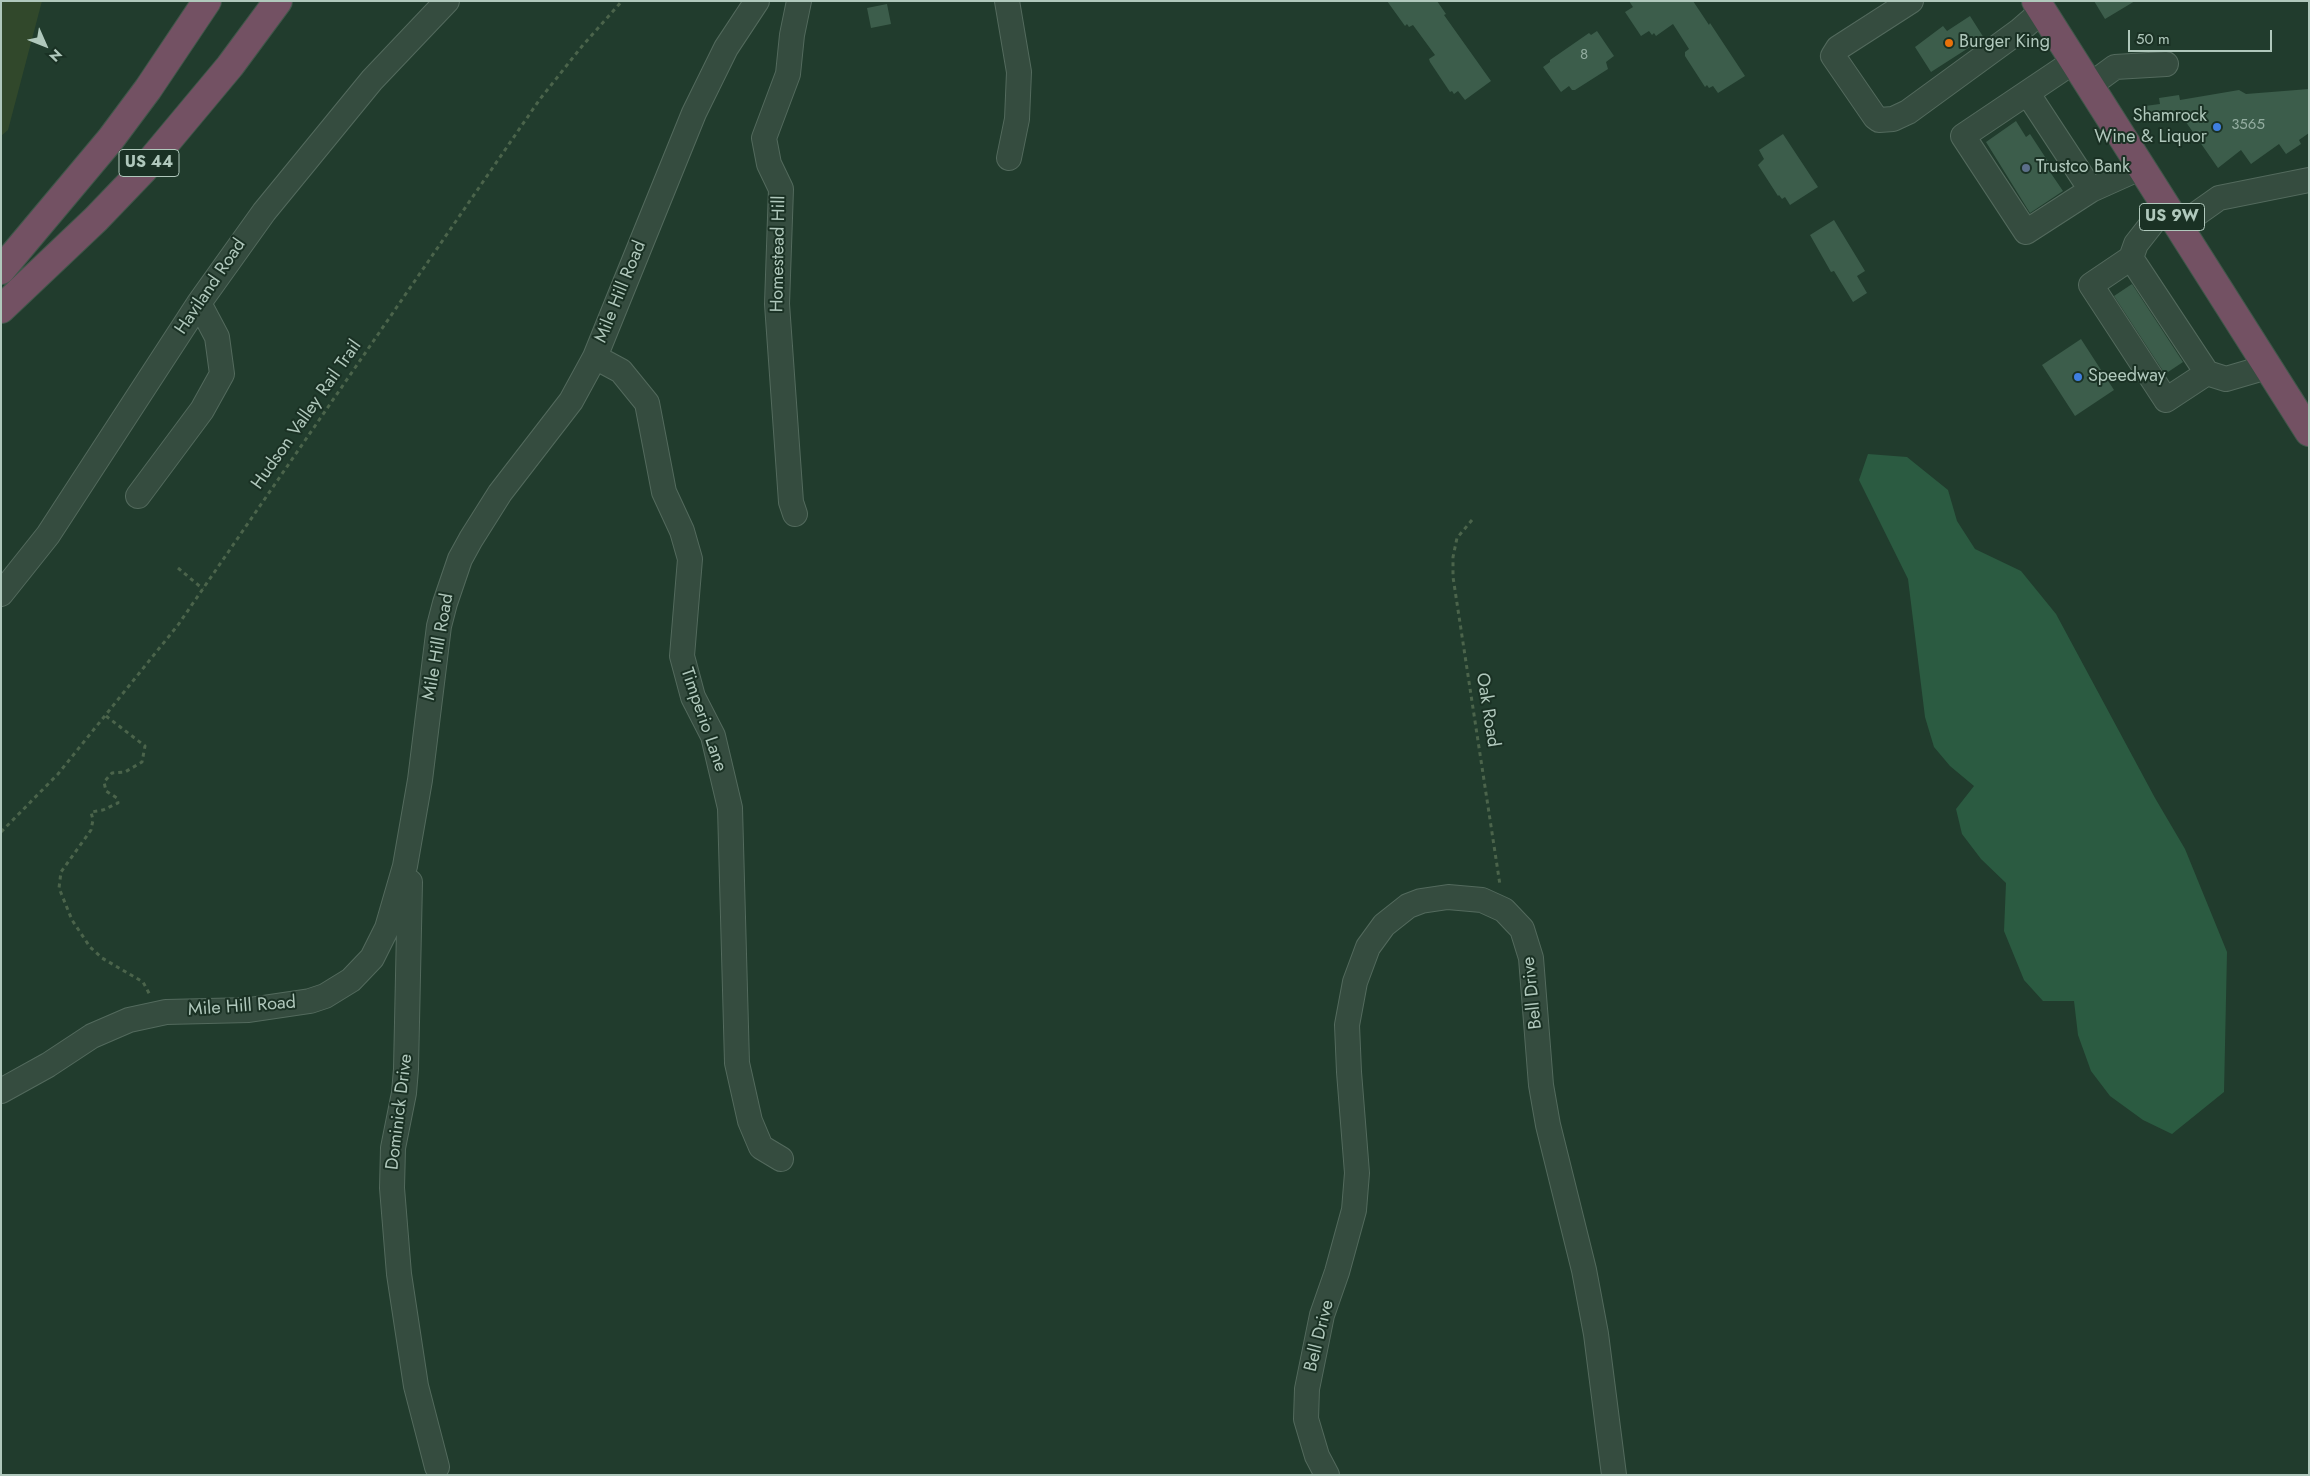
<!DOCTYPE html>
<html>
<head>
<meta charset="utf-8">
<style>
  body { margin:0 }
  #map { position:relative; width:2310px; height:1476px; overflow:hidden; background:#213c2d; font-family:Jost,sans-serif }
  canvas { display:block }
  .frame { position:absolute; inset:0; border:2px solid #b0c8bc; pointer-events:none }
  .north { position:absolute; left:20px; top:20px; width:50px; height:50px; -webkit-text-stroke:4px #1a3124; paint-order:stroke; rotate:134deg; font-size:14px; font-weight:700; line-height:20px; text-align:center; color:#b0c8bc }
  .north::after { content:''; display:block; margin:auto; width:18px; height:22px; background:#b0c8bc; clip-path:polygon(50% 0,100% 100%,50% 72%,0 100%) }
  .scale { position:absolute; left:2128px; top:30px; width:144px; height:22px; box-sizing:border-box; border:2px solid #b0c8bc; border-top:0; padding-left:6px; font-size:15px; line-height:18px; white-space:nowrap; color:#b0c8bc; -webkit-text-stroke:4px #1a3124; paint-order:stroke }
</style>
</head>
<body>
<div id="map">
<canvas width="2310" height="1476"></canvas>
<div class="frame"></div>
<div class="north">N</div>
<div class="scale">50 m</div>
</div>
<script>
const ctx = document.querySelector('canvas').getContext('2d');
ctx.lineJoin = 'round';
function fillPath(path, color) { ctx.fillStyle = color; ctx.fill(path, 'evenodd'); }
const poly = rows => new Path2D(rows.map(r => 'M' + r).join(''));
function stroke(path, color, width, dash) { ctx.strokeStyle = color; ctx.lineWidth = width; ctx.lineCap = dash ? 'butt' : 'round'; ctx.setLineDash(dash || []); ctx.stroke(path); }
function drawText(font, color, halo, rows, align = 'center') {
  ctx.font = font + ' Jost,sans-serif'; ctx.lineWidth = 4; ctx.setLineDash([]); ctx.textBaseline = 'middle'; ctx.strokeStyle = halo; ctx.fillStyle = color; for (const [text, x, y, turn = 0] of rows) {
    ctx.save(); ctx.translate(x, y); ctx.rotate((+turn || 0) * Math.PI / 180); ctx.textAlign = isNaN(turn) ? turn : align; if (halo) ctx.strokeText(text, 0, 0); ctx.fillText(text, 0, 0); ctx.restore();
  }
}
const green = poly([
  [1,1,42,1,8,130,1,136]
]);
const water = poly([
  [1868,454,1907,457,1948,490,1957,521,1975,549,2021,571,2056,614,2155,798,2185,849,2227,952,2224,1092,2172,1134,2143,1120,2110,1096,2091,1071,2078,1035,2074,1001,2043,1001,2024,980,2004,931,2006,883,1981,859,1962,834,1956,809,1974,786,1950,766,1934,747,1925,717,1908,579,1859,480]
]);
const building = poly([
  [1387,1,1437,1,1446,14,1444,15,1491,81,1465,100,1458,91,1454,94,1452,91,1450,92,1430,62,1429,59,1435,55,1413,25,1409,27,1407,24,1405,26],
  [1629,1,1693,1,1709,25,1710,23,1745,76,1718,93,1713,86,1709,88,1707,85,1705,87,1685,56,1685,52,1689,49,1673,24,1656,36,1654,33,1652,35,1649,31,1641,36,1625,12,1633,7],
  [2094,1,2135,1,2105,19],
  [887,4,891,24,871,28,867,8],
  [1970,16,1984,38,1931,72,1915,47,1943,26,1947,31],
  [1597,31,1614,56,1606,62,1608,69,1575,90,1572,90,1569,86,1561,92,1543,67,1550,62,1550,60,1589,33,1591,35],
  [2309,89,2309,133,2299,140,2301,144,2286,154,2279,144,2251,164,2241,150,2218,168,2181,115,2147,119,2145,106,2160,104,2159,98,2179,95,2180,100,2239,90,2246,94],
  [2016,121,2026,137,2030,134,2051,166,2048,169,2063,191,2030,213,1986,142],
  [1783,134,1818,187,1790,205,1785,197,1782,199,1779,195,1778,196,1758,165,1764,159,1759,150],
  [1834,220,1865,271,1857,276,1867,293,1853,302,1834,271,1831,272,1810,235],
  [2132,284,2183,362,2165,374,2114,296],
  [2081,339,2114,390,2075,416,2042,365]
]);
const path = poly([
  [1472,520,1457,538,1453,557,1453,577,1500,885],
  [178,568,203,589],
  [106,716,145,746,142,762,125,772,112,773,104,782,106,791,117,798,118,803,103,810,91,812,93,820,91,830,61,872,59,888,72,920,90,947,102,958,143,982,150,995],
  [1,832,58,774,178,625,540,99,583,45,622,1]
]);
const minor = poly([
  [1007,1,1019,72,1017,119,1009,158],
  [1911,1,1838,48,1833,56,1875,117,1879,120,1893,119,1908,112,2019,31,2042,11],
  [2073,62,1963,136,2026,232,2091,190,2140,168],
  [2089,86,2115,67,2166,64],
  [2028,94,2091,190],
  [2178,227,2219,198,2309,180],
  [2131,258,2136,244,2165,207],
  [595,357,621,371,647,403,664,492,682,531,690,559,682,656,693,697,713,736,730,808,737,1063,750,1121,761,1147,781,1159],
  [2207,373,2166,400,2091,285,2131,258,2207,373,2226,379,2267,367],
  [138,496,202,410,222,374,217,337,199,303],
  [795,514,791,502,777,304,781,189,769,164,764,138,788,74,792,35,799,1],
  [1,594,48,535,199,303,264,212,372,80,447,1],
  [410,882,406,1069,404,1093,393,1148,392,1188,399,1274,416,1386,437,1467],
  [1,1091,48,1065,92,1036,129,1020,166,1012,249,1010,310,1001,325,996,351,980,372,958,387,928,405,866,420,780,439,626,445,603,460,559,471,539,500,493,571,401,595,357,694,113,726,48,757,1],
  [1327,1475,1317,1456,1306,1419,1307,1389,1322,1315,1337,1272,1354,1210,1357,1173,1349,1072,1347,1025,1355,982,1368,947,1384,925,1408,906,1421,901,1448,897,1482,900,1504,910,1522,929,1531,958,1541,1085,1548,1125,1584,1270,1596,1334,1614,1475]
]);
const highway = poly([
  [2036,1,2309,432],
  [1,270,110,140,148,89,207,1],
  [1,309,96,219,144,169,230,66,278,1]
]);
const markers = [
  [1949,43,5,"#e8710a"],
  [2217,127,5,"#3f7fe0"],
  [2026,168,5,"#5c6f8a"],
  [2078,377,5,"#3f7fe0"]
];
const numberNames = [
  ["8",1584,55],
  ["3565",2248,125]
];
const shields = [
  [149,163,60],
  [2172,217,65]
];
const shieldNames = [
  ["US 44",149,163],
  ["US 9W",2172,217]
];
const poiNames = [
  ["Burger King",1959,43],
  ["Shamrock",2207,117,"right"],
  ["Wine & Liquor",2207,138,"right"],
  ["Trustco Bank",2036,168],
  ["Speedway",2088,377]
];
const streetNames = [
  ["Homestead Hill",779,254,-89],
  ["Haviland Road",211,287,-56],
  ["Mile Hill Road",621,292,-68],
  ["Hudson Valley Rail Trail",307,415,-55],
  ["Mile Hill Road",439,647,-80],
  ["Oak Road",1487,710,81],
  ["Timperio Lane",703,720,71],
  ["Bell Drive",1533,993,-96],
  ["Mile Hill Road",242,1007,-4],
  ["Dominick Drive",400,1112,-83],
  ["Bell Drive",1320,1336,-76]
];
fillPath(green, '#31482b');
fillPath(water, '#2b5b41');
fillPath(building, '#3c5d4b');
stroke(minor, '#536a5d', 26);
stroke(highway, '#40574a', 30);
stroke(path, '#4b644b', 3, [4, 4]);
stroke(minor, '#354c3f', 24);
stroke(highway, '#735163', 28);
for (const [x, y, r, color] of markers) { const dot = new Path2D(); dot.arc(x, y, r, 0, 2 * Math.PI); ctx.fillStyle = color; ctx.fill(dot); stroke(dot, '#1a3124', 2); }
drawText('15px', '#93ada0', null, numberNames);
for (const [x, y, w] of shields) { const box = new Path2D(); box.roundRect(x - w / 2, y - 13.5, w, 27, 4); ctx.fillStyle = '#1a3124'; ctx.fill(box); stroke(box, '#b0c8bc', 1); }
drawText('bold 16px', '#b0c8bc', null, shieldNames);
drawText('18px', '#b0c8bc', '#1a3124', poiNames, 'left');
drawText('18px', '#b0c8bc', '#1a3124', streetNames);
</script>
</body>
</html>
